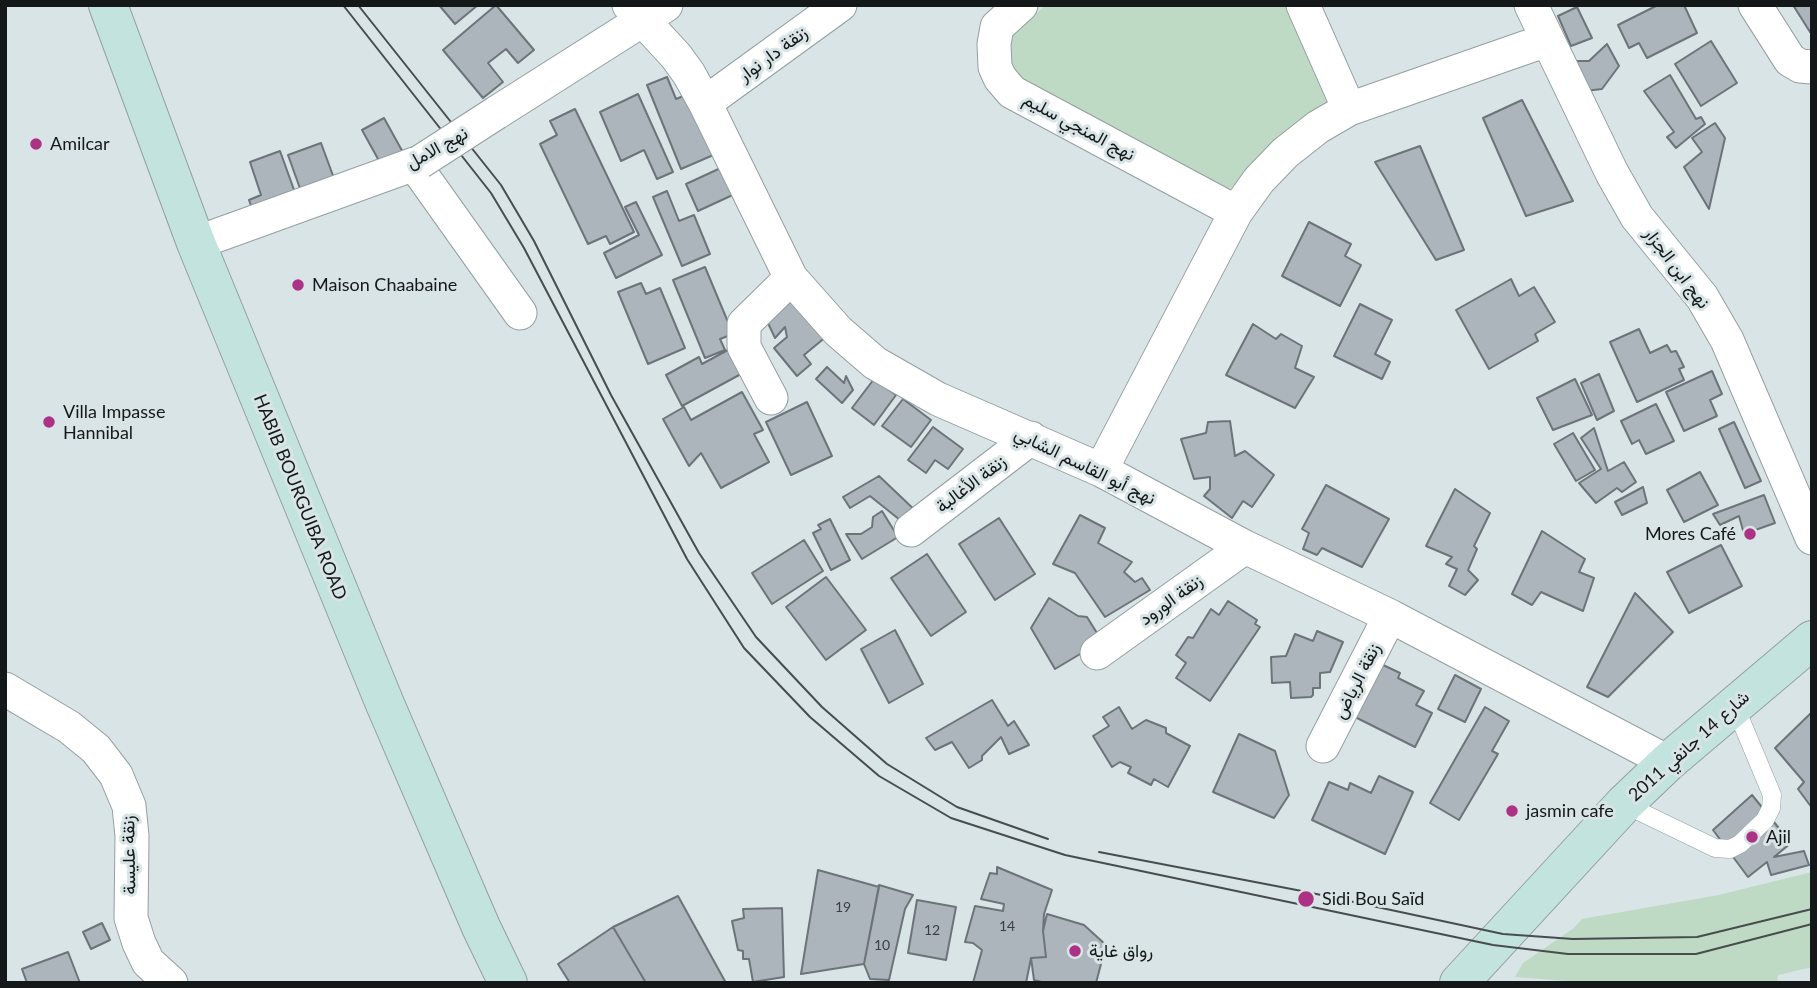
<!DOCTYPE html>
<html>
<head>
<meta charset="utf-8">
<style>
  body { margin:0 }
  #map { position:relative; width:1817px; height:988px; overflow:hidden; background:#d8e4e5; font-family:Lato,sans-serif }
  canvas { display:block }
  .frame { position:absolute; inset:0; border:7px solid #141818; pointer-events:none }
</style>
</head>
<body>
<div id="map">
<canvas width="1817" height="988"></canvas>
<div class="frame"></div>
</div>
<script>
const ctx = document.querySelector('canvas').getContext('2d');
ctx.lineJoin = 'round';
function fillPath(path, color) { ctx.fillStyle = color; ctx.fill(path, 'evenodd'); }
const poly = rows => new Path2D(rows.map(r => 'M' + r).join(''));
function stroke(path, color, width, dash) { ctx.strokeStyle = color; ctx.lineWidth = width; ctx.lineCap = dash ? 'butt' : 'round'; ctx.setLineDash(dash || []); ctx.stroke(path); }
function drawText(font, color, halo, rows, align = 'center') {
  ctx.font = font + ' Lato,Vazirmatn,sans-serif'; ctx.lineWidth = 6; ctx.setLineDash([]); ctx.textBaseline = 'middle'; ctx.strokeStyle = halo; ctx.fillStyle = color; for (const [text, x, y, turn = 0] of rows) {
    ctx.save(); ctx.translate(x, y); ctx.rotate((+turn || 0) * Math.PI / 180); ctx.textAlign = isNaN(turn) ? turn : align; if (halo) ctx.strokeText(text, 0, 0); ctx.fillText(text, 0, 0); ctx.restore();
  }
}
const green = poly([
  [1046,5,1285,5,1328,102,1225,193,1025,82,1009,64,1011,36],
  [1812,872,1812,967,1778,975,1777,983,1595,983,1515,977,1523,963,1574,928,1582,919,1719,895]
]);
const building = poly([
  [439,5,478,5,455,24,439,5],
  [496,5,534,50,518,63,506,49,488,63,503,82,483,98,443,50,496,5],
  [1658,5,1684,5,1697,33,1647,58,1639,43,1629,48,1618,25,1658,5],
  [1793,5,1812,5,1812,31,1810,32,1793,5],
  [1577,7,1592,38,1571,46,1558,16,1577,7],
  [1711,41,1737,83,1701,106,1675,64,1711,41],
  [1607,44,1619,66,1602,89,1585,91,1574,61,1589,61,1607,44],
  [1670,75,1696,119,1701,117,1705,124,1676,148,1667,137,1674,132,1644,91,1670,75],
  [667,77,676,99,693,92,718,153,681,169,647,85,667,77],
  [638,94,673,172,657,179,644,150,621,161,600,112,638,94],
  [1522,100,1573,201,1526,216,1483,118,1522,100],
  [575,109,634,232,610,244,606,236,588,244,540,144,557,135,550,121,575,109],
  [384,118,405,156,383,168,362,130,384,118],
  [1715,123,1725,138,1709,209,1684,167,1702,152,1692,138,1715,123],
  [321,143,335,181,302,194,288,155,321,143],
  [1420,146,1464,250,1436,260,1375,162,1420,146],
  [280,151,298,201,255,217,249,200,261,195,250,162,280,151],
  [725,166,737,193,698,211,686,184,725,166],
  [667,191,679,221,694,215,710,254,682,266,653,197,667,191],
  [636,202,662,255,616,278,604,253,639,235,625,207,636,202],
  [1309,222,1351,244,1345,256,1361,265,1340,306,1282,276,1309,222],
  [705,267,733,334,720,339,725,350,705,358,673,280,705,267],
  [1511,279,1519,296,1534,287,1555,322,1535,334,1538,341,1489,369,1456,310,1511,279],
  [641,283,646,294,660,288,685,348,648,364,618,292,641,283],
  [796,297,827,336,804,355,811,364,797,376,774,348,787,337,785,327,775,338,767,321,796,297],
  [1360,304,1392,320,1375,354,1390,362,1382,379,1334,356,1360,304],
  [1253,324,1276,339,1281,334,1302,346,1295,368,1314,377,1295,408,1226,375,1253,324],
  [1639,329,1650,353,1667,345,1671,352,1676,351,1684,367,1679,369,1684,380,1637,402,1610,342,1639,329],
  [728,350,741,374,682,406,666,375,699,357,702,364,728,350],
  [827,367,844,383,846,376,853,390,842,403,816,379,827,367],
  [1712,371,1722,394,1710,400,1717,416,1684,431,1666,392,1712,371],
  [1599,374,1614,411,1597,420,1581,383,1599,374],
  [874,379,896,395,874,425,852,408,874,379],
  [1575,379,1592,415,1553,430,1537,398,1575,379],
  [742,392,763,430,754,434,769,462,721,488,701,453,689,466,663,419,684,407,691,420,742,392],
  [903,399,931,420,911,447,882,426,903,399],
  [807,402,832,456,791,475,766,422,807,402],
  [1656,404,1674,441,1646,454,1639,440,1632,444,1621,421,1656,404],
  [1230,421,1235,456,1245,451,1274,475,1252,507,1243,501,1232,518,1204,496,1210,489,1210,477,1194,479,1181,439,1206,433,1208,422,1230,421],
  [1734,422,1761,481,1745,488,1719,429,1734,422],
  [933,427,963,449,948,469,935,460,926,473,908,460,933,427],
  [1594,428,1608,471,1624,462,1636,482,1622,492,1617,488,1596,503,1579,483,1601,469,1581,438,1594,428],
  [1573,433,1595,470,1576,481,1554,444,1573,433],
  [1700,472,1718,505,1684,522,1667,490,1700,472],
  [879,476,920,515,905,524,870,496,850,508,843,497,879,476],
  [1326,485,1389,519,1362,567,1322,548,1317,555,1303,549,1309,533,1302,529,1326,485],
  [1643,487,1647,503,1622,515,1615,502,1643,487],
  [1455,489,1490,513,1474,546,1477,549,1468,570,1478,580,1465,595,1449,586,1457,569,1446,564,1452,557,1426,546,1455,489],
  [1764,495,1775,523,1744,534,1739,516,1720,525,1713,514,1764,495],
  [882,511,898,537,862,559,846,534,861,534,872,527,873,517,882,511],
  [1080,515,1105,528,1098,543,1132,562,1124,572,1135,582,1142,578,1150,590,1105,617,1075,573,1053,564,1080,515],
  [999,518,1035,574,995,600,959,544,999,518],
  [830,519,850,560,831,570,813,533,821,529,818,525,830,519],
  [1542,531,1585,559,1579,572,1594,578,1583,611,1541,592,1532,605,1512,594,1542,531],
  [804,540,823,571,772,604,752,573,804,540],
  [1721,545,1742,586,1689,613,1667,572,1721,545],
  [927,554,966,612,931,636,891,578,927,554],
  [826,577,866,630,826,660,786,607,826,577],
  [1635,593,1673,632,1608,697,1587,687,1635,593],
  [1049,598,1078,616,1087,617,1102,641,1055,669,1031,628,1049,598],
  [1228,601,1257,620,1255,624,1260,627,1210,701,1176,678,1186,663,1176,655,1188,637,1193,638,1211,609,1219,615,1228,601],
  [895,630,923,684,889,703,861,649,895,630],
  [1317,631,1343,642,1330,672,1320,673,1320,688,1313,688,1313,695,1311,697,1291,698,1290,682,1272,683,1271,657,1286,656,1295,634,1313,641,1317,631],
  [1381,664,1400,673,1398,678,1424,691,1416,705,1432,713,1415,747,1351,715,1381,664],
  [1455,675,1481,689,1465,722,1438,709,1455,675],
  [992,700,1008,726,1014,721,1029,745,1009,754,1001,737,982,756,982,760,969,768,952,742,935,750,926,738,992,700],
  [1119,707,1132,729,1146,720,1166,728,1166,733,1190,746,1168,787,1154,779,1151,785,1128,773,1131,767,1120,762,1112,767,1093,736,1109,726,1103,717,1119,707],
  [1485,707,1509,721,1492,751,1498,754,1459,820,1430,803,1485,707],
  [1812,712,1812,808,1798,789,1804,782,1775,748,1812,712],
  [1239,734,1275,751,1289,795,1274,818,1213,792,1239,734],
  [1379,776,1413,792,1385,854,1312,820,1329,782,1348,790,1350,783,1371,793,1379,776],
  [1752,795,1791,843,1774,857,1804,851,1809,865,1771,875,1767,862,1748,877,1713,830,1752,795],
  [997,867,1052,890,1044,914,1043,931,1046,957,1031,958,1026,983,973,983,982,950,973,943,965,942,975,906,1003,911,1004,904,981,899,990,873,997,874,997,867],
  [818,870,879,887,864,964,801,974,818,870],
  [879,885,913,895,905,909,889,980,870,979,864,964,879,885],
  [678,896,726,983,646,983,613,927,678,896],
  [917,900,956,907,946,960,908,953,917,900],
  [782,908,784,977,753,982,749,959,743,959,743,951,738,950,732,921,744,918,743,909,782,908],
  [1047,914,1084,925,1106,945,1096,983,1045,983,1034,980,1031,958,1046,957,1043,931,1047,914],
  [102,923,110,940,91,949,83,932,102,923],
  [613,927,646,983,570,983,558,964,613,927],
  [68,952,80,983,27,983,22,969,68,952]
]);
const service = poly([
  [1624,804,1715,848,1730,849,1740,844,1765,820,1771,808,1772,795,1734,704]
]);
const minor = poly([
  [629,5,676,56,689,74,705,103,791,278,838,331,875,363,938,399,1101,470,1245,547,1390,616,1668,762],
  [1021,5,997,27,994,44,995,67,1000,78,1012,92,1236,212],
  [1303,5,1349,109],
  [1531,5,1612,173,1637,217,1702,297,1727,340,1812,538],
  [1755,5,1790,60,1800,66,1812,67],
  [705,103,840,5],
  [496,113,666,5],
  [414,164,520,313],
  [196,243,420,162],
  [771,398,744,347,744,324,791,278],
  [1101,470,1236,212,1259,180,1285,153,1318,127,1349,109,1547,40],
  [911,530,1031,438],
  [1097,653,1245,547],
  [5,689,69,727,96,749,116,775,129,806,132,836,131,918,139,943,148,962,171,983],
  [1323,746,1390,616]
]);
const secondary = poly([
  [108,5,196,243,385,704,481,927,508,983],
  [1459,983,1624,804,1668,762,1812,640]
]);
const tram = poly([
  [343,5,491,193,524,248,687,559,744,648,810,717,879,776,951,818,1065,855,1493,945,1568,954,1696,954,1812,924],
  [358,5,501,185,534,241,611,395,699,553,756,637,822,707,887,764,957,807,1048,839],
  [1099,852,1307,892,1503,934,1573,939,1697,937,1812,909]
]);
const minorBridge = poly([
  [420,162,496,113]
]);
const markers = [
  [36,144,7,"#ac3286"],
  [298,285,7,"#ac3286"],
  [49,422,7,"#ac3286"],
  [1750,534,7,"#ac3286"],
  [1512,811,7,"#ac3286"],
  [1752,837,7,"#ac3286"],
  [1306,899,9,"#ac3286"],
  [1075,951,7,"#ac3286"]
];
const numberNames = [
  ["19",843,907],
  ["14",1007,926],
  ["12",932,930],
  ["10",882,945]
];
const streetNames = [
  ["زنقة دار نوار",773,54,-36],
  ["نهج المنجي سليم",1079,127,28],
  ["نهج الامل",437,148,-29],
  ["نهج ابن الجزار",1677,268,53],
  ["نهج أبو القاسم الشابي",1085,466,26],
  ["زنقة الأغالبة",971,484,-37],
  ["HABIB BOURGUIBA ROAD",300,497,68],
  ["زنقة الورود",1171,600,-36],
  ["زنقة الرياض",1357,681,-63],
  ["شارع 14 جانفي 2011",1689,746,-42],
  ["زنقة عليسة",129,855,-91]
];
const poiNames = [
  ["Amilcar",50,144],
  ["Maison Chaabaine",312,285],
  ["Villa Impasse",63,412],
  ["Hannibal",63,433],
  ["Mores Café",1736,534,"right"],
  ["jasmin cafe",1526,811],
  ["Ajil",1766,837],
  ["Sidi Bou Saïd",1322,899],
  ["رواق غاية",1089,951]
];
fillPath(green, '#bed9c4');
fillPath(building, '#acb5bb');
stroke(building, '#6c7479', 2);
stroke(service, '#949fa1', 19);
stroke(minor, '#949fa1', 35);
stroke(secondary, '#949fa1', 40);
stroke(service, '#fff', 18);
stroke(minor, '#fff', 33);
stroke(secondary, '#c2e3de', 38);
stroke(tram, '#474d4d', 2);
stroke(minorBridge, '#949fa1', 35, []);
stroke(minorBridge, '#fff', 33);
for (const [x, y, r, color] of markers) { const dot = new Path2D(); dot.arc(x, y, r, 0, 2 * Math.PI); ctx.fillStyle = color; ctx.fill(dot); stroke(dot, '#d8e4e5', 2.5); }
drawText('14px', '#3a3f41', null, numberNames);
drawText('18px', '#141818', '#d8e4e5', streetNames);
drawText('18px', '#141818', '#d8e4e5', poiNames, 'left');
</script>
</body>
</html>
